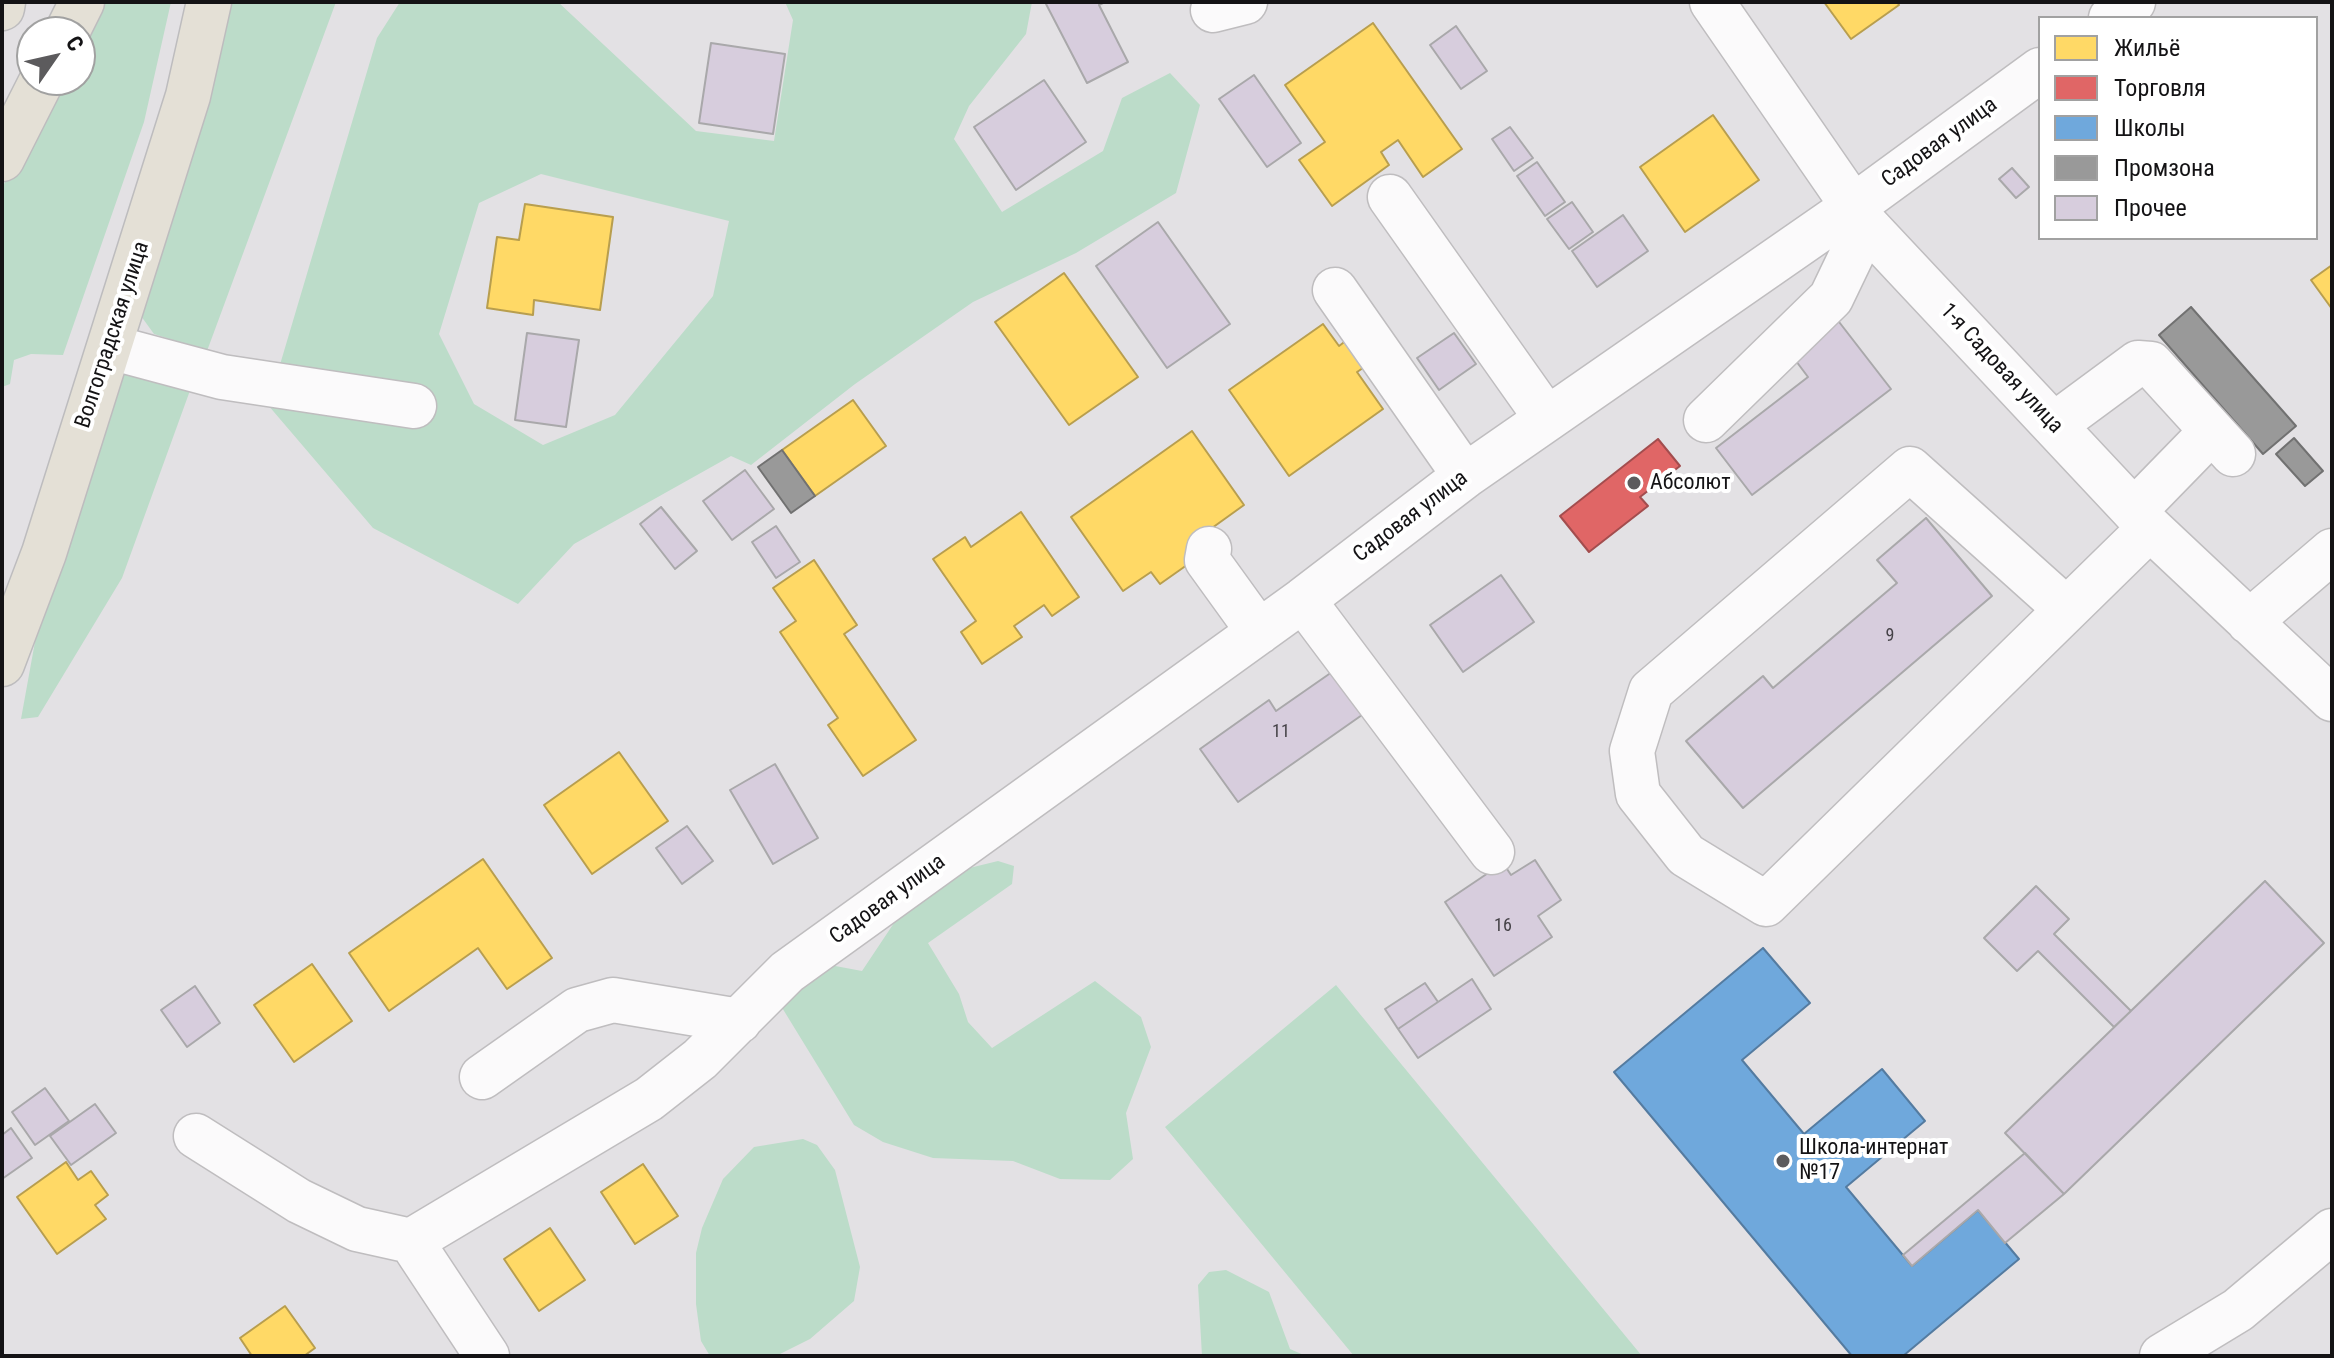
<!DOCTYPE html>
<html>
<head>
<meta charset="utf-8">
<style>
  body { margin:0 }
  #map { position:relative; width:2334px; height:1358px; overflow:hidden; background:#e3e1e4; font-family:"Roboto Condensed",sans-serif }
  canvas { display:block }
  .frame { position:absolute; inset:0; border:4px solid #141315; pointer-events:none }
  .legend { position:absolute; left:2038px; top:16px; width:280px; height:224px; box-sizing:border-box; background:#fff; border:2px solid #a1a1a1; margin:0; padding:10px 14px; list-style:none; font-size:24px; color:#141315 }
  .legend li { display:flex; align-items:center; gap:16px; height:40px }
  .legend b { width:40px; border:2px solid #a1a1a1 }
  .north { position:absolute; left:16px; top:16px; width:80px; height:80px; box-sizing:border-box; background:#fff; border:2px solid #a1a1a1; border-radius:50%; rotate:56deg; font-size:22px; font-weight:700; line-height:32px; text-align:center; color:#141315 }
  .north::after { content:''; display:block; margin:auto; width:28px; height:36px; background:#5c5b5d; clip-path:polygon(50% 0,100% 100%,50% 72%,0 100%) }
</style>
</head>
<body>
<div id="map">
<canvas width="2334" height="1358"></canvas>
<div class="frame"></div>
<ul class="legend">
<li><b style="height:22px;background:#ffd966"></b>Жильё</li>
<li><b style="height:22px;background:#e06666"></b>Торговля</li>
<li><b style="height:22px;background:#6fa8dc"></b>Школы</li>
<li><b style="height:22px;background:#999"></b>Промзона</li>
<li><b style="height:22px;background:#d7cddd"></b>Прочее</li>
</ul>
<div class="north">С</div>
</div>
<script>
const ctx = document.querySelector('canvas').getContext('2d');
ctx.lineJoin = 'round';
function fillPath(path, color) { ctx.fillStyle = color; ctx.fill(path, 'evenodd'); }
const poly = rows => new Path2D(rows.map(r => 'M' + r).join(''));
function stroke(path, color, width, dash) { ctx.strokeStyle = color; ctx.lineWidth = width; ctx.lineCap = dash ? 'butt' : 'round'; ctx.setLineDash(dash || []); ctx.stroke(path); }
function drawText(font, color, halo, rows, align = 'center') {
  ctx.font = font + ' "Roboto Condensed",sans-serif'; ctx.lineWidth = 8; ctx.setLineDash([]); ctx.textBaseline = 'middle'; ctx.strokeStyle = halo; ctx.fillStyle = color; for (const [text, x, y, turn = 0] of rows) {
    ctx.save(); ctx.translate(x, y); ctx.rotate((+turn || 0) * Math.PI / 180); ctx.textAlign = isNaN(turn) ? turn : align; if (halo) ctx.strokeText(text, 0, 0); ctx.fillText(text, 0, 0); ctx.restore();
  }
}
const green = poly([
  [94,2,171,2,144,122,63,355,31,354,14,360,10,384,2,387,2,188,56,80,80,80,80,32],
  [228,2,336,2,207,351,154,334,141,316],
  [400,2,558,2,696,131,774,141,793,20,785,2,1032,2,1026,34,969,106,954,139,1002,212,1103,151,1122,98,1170,73,1200,105,1176,193,1076,253,973,302,855,384,751,465,731,456,574,544,518,604,373,528,268,405,377,38],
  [541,174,729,221,713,296,615,415,543,445,474,404,439,334,479,203],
  [133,368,192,385,122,578,38,717,21,719,44,592,115,382],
  [998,861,1014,866,1012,884,928,943,959,994,968,1022,992,1048,1095,981,1141,1017,1151,1047,1126,1113,1133,1159,1110,1180,1060,1179,1013,1161,933,1158,883,1142,854,1125,781,1006,789,987,830,965,862,971,908,902,949,873],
  [1336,985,1642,1356,1354,1356,1165,1127],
  [803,1139,817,1145,835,1170,860,1267,854,1301,810,1339,776,1356,710,1356,701,1341,696,1304,696,1253,702,1228,723,1179,754,1147],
  [1226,1270,1269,1292,1290,1349,1306,1356,1202,1356,1198,1285,1209,1272]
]);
const homes = poly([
  [1824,2,1897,2,1899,5,1851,39,1824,2],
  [1373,23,1462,149,1423,177,1398,140,1381,152,1389,165,1332,206,1299,160,1325,142,1285,85,1373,23],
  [1713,115,1759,180,1685,232,1640,167,1713,115],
  [525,204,613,217,600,310,534,300,533,315,487,308,497,237,519,240,525,204],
  [2332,265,2332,309,2311,280,2332,265],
  [1064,273,1138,377,1069,425,995,322,1064,273],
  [1323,324,1339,346,1347,340,1366,366,1357,372,1383,409,1289,476,1229,390,1323,324],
  [853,400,886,446,815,496,782,450,853,400],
  [1192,431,1244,505,1212,528,1221,541,1160,584,1151,572,1123,591,1071,517,1192,431],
  [1021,512,1079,597,1052,616,1044,605,1014,626,1022,637,982,664,961,632,976,621,933,559,965,537,971,547,1021,512],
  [814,560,857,625,844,634,916,740,863,776,828,725,838,718,780,632,796,621,773,588,814,560],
  [619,752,668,821,592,874,544,805,619,752],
  [483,859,552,958,507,989,478,948,389,1011,349,953,483,859],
  [312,964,352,1021,294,1062,254,1005,312,964],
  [66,1162,78,1180,91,1171,108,1195,95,1205,106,1219,57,1254,17,1197,66,1162],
  [643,1164,678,1216,635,1244,601,1192,643,1164],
  [550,1228,585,1280,539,1311,504,1259,550,1228],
  [285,1306,315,1348,304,1356,252,1356,240,1338,285,1306]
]);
const shops = poly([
  [1658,439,1680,466,1640,497,1648,506,1589,552,1560,516,1658,439]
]);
const schools = poly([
  [1763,948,1810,1003,1742,1060,1804,1134,1882,1069,1925,1121,1846,1187,1912,1266,1978,1210,2019,1259,1903,1356,1852,1356,1614,1072,1763,948]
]);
const industry = poly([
  [2191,307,2296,426,2263,454,2159,335,2191,307],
  [2294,438,2323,471,2305,486,2276,454,2294,438],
  [782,450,815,496,791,513,758,467,782,450]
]);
const building = poly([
  [1045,2,1105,2,1099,5,1128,62,1087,83,1045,2],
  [1456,26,1487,71,1461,89,1430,45,1456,26],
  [711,43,785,54,773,134,699,123,711,43],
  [1254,75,1301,143,1267,167,1219,99,1254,75],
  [1044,80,1086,142,1016,190,974,127,1044,80],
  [1510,127,1533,158,1514,171,1492,139,1510,127],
  [1537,162,1565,202,1545,216,1517,176,1537,162],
  [2012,168,2029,187,2016,198,1999,179,2012,168],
  [1572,202,1593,232,1569,249,1547,219,1572,202],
  [1623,215,1648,251,1597,287,1572,251,1623,215],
  [1158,222,1230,324,1167,368,1096,266,1158,222],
  [1836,318,1891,389,1752,495,1716,448,1808,377,1790,353,1836,318],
  [527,333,579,340,566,427,515,420,527,333],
  [1454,333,1476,364,1439,390,1417,358,1454,333],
  [745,470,774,509,732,540,703,501,745,470],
  [661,507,697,551,675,569,640,524,661,507],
  [1926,518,1992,596,1743,808,1686,741,1763,676,1773,688,1897,583,1877,560,1926,518],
  [776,526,800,562,776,578,752,542,776,526],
  [1501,575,1534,622,1463,672,1430,625,1501,575],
  [1332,672,1362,715,1238,802,1200,749,1269,700,1276,711,1332,672],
  [775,764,818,838,773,864,730,790,775,764],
  [687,826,713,861,682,884,656,848,687,826],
  [1535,860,1561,900,1538,916,1552,937,1494,976,1445,902,1503,863,1511,875,1535,860],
  [2265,881,2324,943,2064,1194,2005,1133,2265,881],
  [2036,886,2069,919,2054,934,2131,1011,2114,1027,2038,951,2017,971,1984,938,2036,886],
  [1472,979,1491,1009,1418,1058,1398,1029,1472,979],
  [1425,983,1438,1002,1398,1029,1385,1009,1425,983],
  [195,986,220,1023,187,1047,161,1010,195,986],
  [45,1088,69,1121,35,1145,12,1112,45,1088],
  [95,1104,116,1133,71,1165,50,1136,95,1104],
  [11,1128,32,1158,2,1179,2,1135,11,1128],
  [2025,1153,2064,1194,2005,1243,1978,1210,1912,1266,1903,1255,2025,1153]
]);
const minor = poly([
  [1712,2,1866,225,2150,528,2332,699],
  [1213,10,1245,2],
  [2111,18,2133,2],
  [1390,197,1547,419],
  [1335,290,1465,476],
  [110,347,222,377,414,406],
  [1706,420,1831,298,1866,225],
  [2054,425,2138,363,2151,364,2233,454],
  [2134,511,2212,431],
  [1209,549,1207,560,1259,632],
  [1303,600,1492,852],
  [2066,609,1910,469,1651,691,1632,751,1638,794,1686,855,1766,904,2150,528],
  [2249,622,2332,551],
  [482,1077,577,1010,613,1000,739,1021],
  [196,1136,299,1201,357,1229,411,1241],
  [487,1356,411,1241,649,1099,700,1059,787,972,1303,600,1465,476,1854,206,2040,70],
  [2162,1356,2238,1310,2332,1231]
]);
const major = poly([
  [2,8,3,2],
  [67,32,82,2],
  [2,159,42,80],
  [2,664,44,553,188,96,209,2]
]);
const markers = [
  [1634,483,8,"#5c5b5d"],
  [1783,1161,8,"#5c5b5d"]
];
const numberNames = [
  ["9",1890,636],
  ["11",1281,732],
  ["16",1503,926]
];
const streetNames = [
  ["Садовая улица",1940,143,-36],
  ["Волгоградская улица",113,335,-72],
  ["1-я Садовая улица",2001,369,47],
  ["Садовая улица",1411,517,-37],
  ["Садовая улица",888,900,-36]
];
const poiNames = [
  ["Абсолют",1650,483],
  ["Школа-интернат",1799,1148],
  ["№17",1799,1173]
];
fillPath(green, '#bcdcc9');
fillPath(homes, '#ffd966');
stroke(homes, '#b89e4e', 2);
fillPath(shops, '#e06666');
stroke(shops, '#a34d4e', 2);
fillPath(schools, '#6fa8dc');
stroke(schools, '#547ba0', 2);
fillPath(industry, '#999');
stroke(industry, '#717171', 2);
fillPath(building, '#d7cddd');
stroke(building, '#a9a8aa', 2);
stroke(minor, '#bfbdbf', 47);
stroke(major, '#bdbcbe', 47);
stroke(minor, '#fbfafb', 44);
stroke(major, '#e4e0d6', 44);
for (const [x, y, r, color] of markers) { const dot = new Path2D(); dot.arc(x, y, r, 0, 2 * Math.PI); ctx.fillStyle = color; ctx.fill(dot); stroke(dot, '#fff', 3); }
drawText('18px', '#454247', null, numberNames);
drawText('22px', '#141315', '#fff', streetNames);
drawText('22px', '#141315', '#fff', poiNames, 'left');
</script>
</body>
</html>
